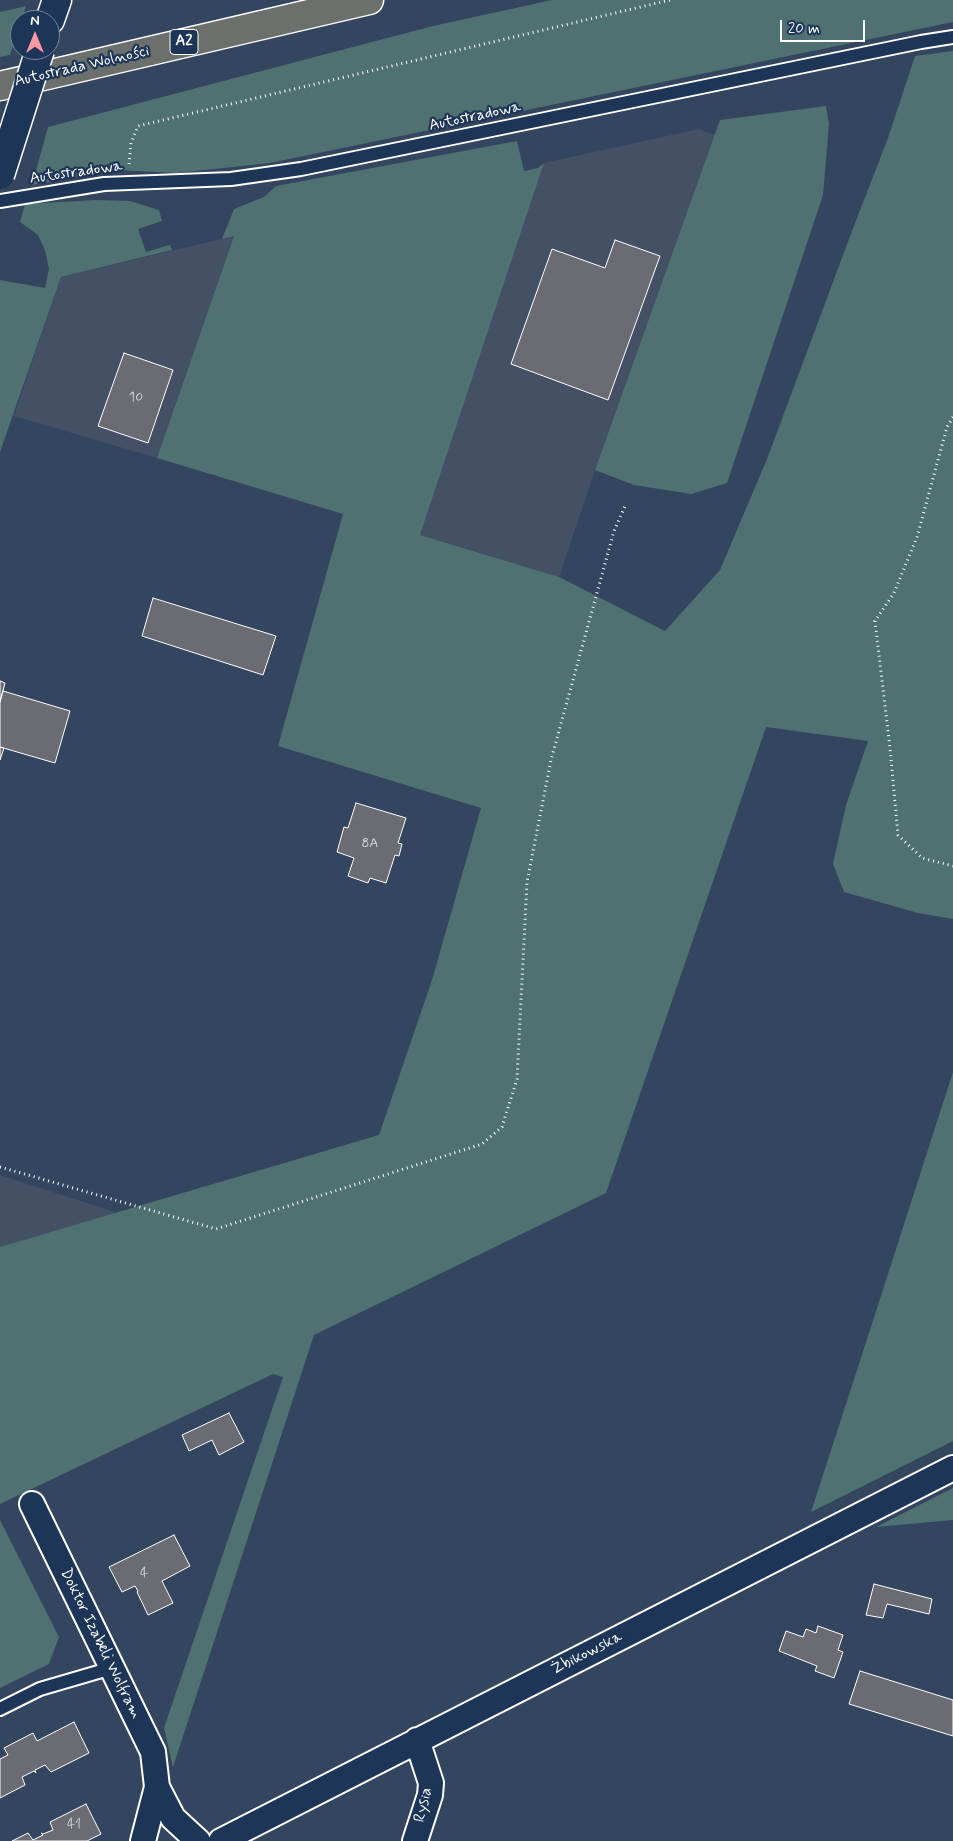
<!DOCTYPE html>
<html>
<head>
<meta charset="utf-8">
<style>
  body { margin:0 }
  #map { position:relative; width:953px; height:1841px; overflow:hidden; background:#34455f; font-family:Mynerve,sans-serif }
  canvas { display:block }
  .north { position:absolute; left:10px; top:10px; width:50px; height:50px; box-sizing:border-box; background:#1d3557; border:1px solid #77869a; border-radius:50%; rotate:0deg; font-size:14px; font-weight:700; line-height:20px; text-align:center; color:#fff }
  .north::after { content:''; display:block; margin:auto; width:18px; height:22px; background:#ff9aa2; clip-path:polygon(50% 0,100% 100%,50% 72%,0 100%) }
  .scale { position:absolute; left:780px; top:20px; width:85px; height:22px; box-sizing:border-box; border:2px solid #fff; border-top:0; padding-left:6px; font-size:15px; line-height:18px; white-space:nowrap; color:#fff; -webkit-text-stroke:4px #1d3557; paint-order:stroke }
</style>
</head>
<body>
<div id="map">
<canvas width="953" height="1841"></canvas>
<div class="north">N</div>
<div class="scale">20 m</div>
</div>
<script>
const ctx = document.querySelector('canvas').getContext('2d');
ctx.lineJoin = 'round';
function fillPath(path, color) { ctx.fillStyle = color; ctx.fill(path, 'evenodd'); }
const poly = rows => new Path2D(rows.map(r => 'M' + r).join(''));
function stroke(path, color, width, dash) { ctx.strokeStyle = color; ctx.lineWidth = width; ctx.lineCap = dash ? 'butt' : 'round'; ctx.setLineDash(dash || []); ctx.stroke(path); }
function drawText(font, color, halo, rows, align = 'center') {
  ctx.font = font + ' Mynerve,sans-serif'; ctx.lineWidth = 4.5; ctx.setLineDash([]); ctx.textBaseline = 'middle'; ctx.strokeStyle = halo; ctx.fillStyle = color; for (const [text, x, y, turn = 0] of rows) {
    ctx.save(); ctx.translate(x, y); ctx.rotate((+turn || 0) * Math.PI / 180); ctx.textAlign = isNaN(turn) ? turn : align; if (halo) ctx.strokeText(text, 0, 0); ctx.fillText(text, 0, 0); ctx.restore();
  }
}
const built = poly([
  [699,129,715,135,595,470,559,577,420,535,544,163],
  [234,236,157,458,14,416,61,277],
  [0,1175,118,1213,0,1247]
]);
const green = poly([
  [552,0,953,0,953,22,270,163,177,173,116,170,32,185,48,127,433,26],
  [26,6,10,55,0,57,0,12],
  [953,51,953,919,918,913,844,892,833,864,846,805,868,741,766,727,606,1193,314,1335,173,1767,164,1728,283,1377,273,1374,0,1504,0,1247,379,1135,432,980,481,808,278,746,343,514,157,458,234,236,222,239,234,209,264,197,276,186,517,141,524,171,538,168,544,163,420,535,559,577,665,631,720,570,767,459,852,231,888,138,915,56],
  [826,106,829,124,823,195,727,483,691,494,634,485,595,470,720,120],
  [96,200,130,201,159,210,162,221,138,229,146,252,170,245,172,250,61,277,0,452,0,280,45,288,49,269,45,250,38,235,20,222,25,204],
  [953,1072,953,1441,811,1512,869,1333],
  [953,1488,953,1520,876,1527],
  [0,1520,59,1637,49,1664,0,1688]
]);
const building = poly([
  [615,240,660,256,608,400,511,364,552,249,605,268,615,240],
  [124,353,173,370,148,443,98,426,124,353],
  [153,598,276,636,263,675,142,636,153,598],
  [0,681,5,683,0,702,0,681],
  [3,691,70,711,55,763,0,747,0,702,3,691],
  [0,747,4,748,0,760,0,747],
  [356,803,406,818,398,843,402,844,399,856,395,855,386,883,370,878,368,883,348,876,354,858,337,852,344,827,348,828,356,803],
  [229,1413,244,1442,219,1455,212,1440,189,1451,182,1435,229,1413],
  [174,1535,190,1566,162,1581,173,1603,148,1615,137,1592,138,1591,135,1586,122,1592,109,1567,174,1535],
  [874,1584,932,1599,929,1614,887,1604,883,1618,866,1615,874,1584],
  [818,1626,843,1635,838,1650,843,1652,834,1678,815,1671,817,1666,779,1651,786,1631,803,1637,806,1629,816,1633,818,1626],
  [860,1671,953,1700,953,1736,849,1704,860,1671],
  [74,1722,89,1753,51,1772,45,1765,35,1770,36,1773,34,1771,22,1777,25,1785,0,1798,0,1759,8,1755,4,1748,33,1733,37,1741,74,1722],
  [86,1804,101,1834,87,1841,12,1841,28,1833,33,1840,43,1835,41,1833,43,1834,53,1830,50,1822,86,1804]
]);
const path = poly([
  [129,164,131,143,138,126,670,0],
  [953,417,947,427,917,537,894,593,875,621,890,748,898,835,922,858,953,866],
  [0,1167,216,1229,482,1144,502,1127,517,1079,527,882,551,760,614,531,626,504]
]);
const service = poly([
  [0,201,104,184,231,179,301,169,921,42,953,37],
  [0,1709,40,1689,112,1668]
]);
const minor = poly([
  [32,1504,153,1752,157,1787,143,1841],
  [157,1787,173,1818,198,1841],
  [221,1841,953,1468],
  [415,1841,430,1795,431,1783,417,1740]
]);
const secondary = poly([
  [50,20,57,0]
]);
const motorway = poly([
  [0,86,369,0]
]);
const secondaryBridge = poly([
  [0,175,40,50]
]);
const numberNames = [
  ["10",136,398],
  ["8A",370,844],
  ["4",144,1574],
  ["41",74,1825]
];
const shields = [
  [184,42,28]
];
const shieldNames = [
  ["A2",184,42]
];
const streetNames = [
  ["Autostrada Wolności",82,67,-13],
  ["Autostradowa",475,117,-12],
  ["Autostradowa",76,173,-8],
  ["Doktor Izabeli Wolfram",100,1644,64],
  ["Żbikowska",587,1654,-27],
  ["Rysia",424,1805,-77]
];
fillPath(built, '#445065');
fillPath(green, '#507171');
fillPath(building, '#6a6b73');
stroke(building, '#fff', 1);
stroke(service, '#fff', 16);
stroke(minor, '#fff', 28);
stroke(secondary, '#fff', 31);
stroke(motorway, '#fff', 31);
stroke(path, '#fff', 3, [1, 4]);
stroke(service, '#1d3557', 12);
stroke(minor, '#1d3557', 24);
stroke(secondary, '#1d3557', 28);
stroke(motorway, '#6b706d', 28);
stroke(secondaryBridge, '#fff', 31, []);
stroke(secondaryBridge, '#1d3557', 28);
drawText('14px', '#dadadc', null, numberNames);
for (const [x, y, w] of shields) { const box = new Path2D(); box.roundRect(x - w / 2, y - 12.5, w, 25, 4); ctx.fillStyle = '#1d3557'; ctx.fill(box); stroke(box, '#fff', 1); }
drawText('bold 15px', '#fff', null, shieldNames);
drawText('16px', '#fff', '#1d3557', streetNames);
</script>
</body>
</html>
